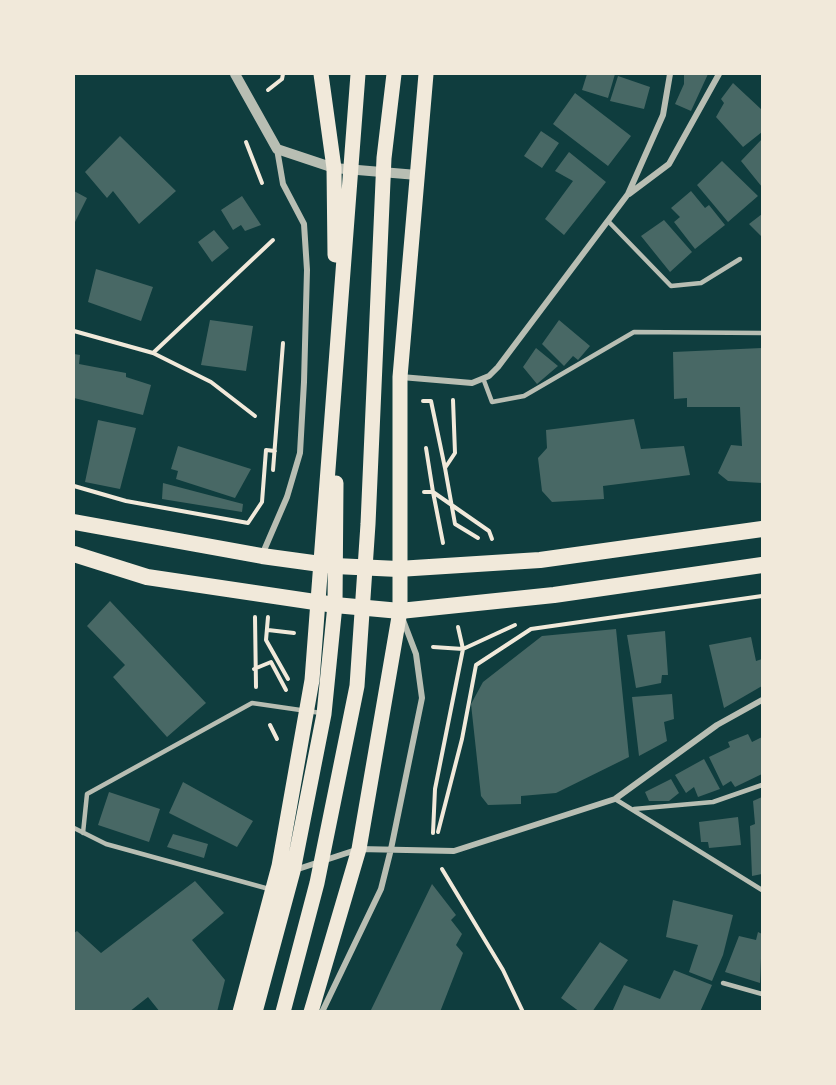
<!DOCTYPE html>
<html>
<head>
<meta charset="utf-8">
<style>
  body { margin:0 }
  #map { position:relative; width:836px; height:1085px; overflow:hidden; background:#0f3d3e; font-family:Merriweather,serif }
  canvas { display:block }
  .frame { position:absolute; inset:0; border:75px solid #f1e9da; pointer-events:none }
</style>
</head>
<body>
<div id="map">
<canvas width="836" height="1085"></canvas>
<div class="frame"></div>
</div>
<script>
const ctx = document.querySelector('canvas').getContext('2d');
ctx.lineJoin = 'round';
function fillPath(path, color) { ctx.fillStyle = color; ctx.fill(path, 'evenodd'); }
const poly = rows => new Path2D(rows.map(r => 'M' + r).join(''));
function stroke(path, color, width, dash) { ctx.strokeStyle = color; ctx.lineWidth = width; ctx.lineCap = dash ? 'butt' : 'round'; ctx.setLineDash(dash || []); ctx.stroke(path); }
const building = poly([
  [587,74,615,74,608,98,582,90],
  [684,74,708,74,691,111,675,104,684,84],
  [618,76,650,87,644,109,610,101],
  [733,83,762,110,762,132,743,147,716,117,724,103,721,99],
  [575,93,631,136,608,166,553,124],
  [541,131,559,143,542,168,524,156],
  [120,136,176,191,139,224,113,191,107,198,85,172],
  [762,139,762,187,741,161],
  [569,152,606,182,564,235,545,219,573,181,555,171],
  [722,161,758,196,728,222,697,185],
  [74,191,87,198,74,224],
  [691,191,705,208,709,205,725,225,695,249,674,222,680,217,671,208],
  [242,196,261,225,245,231,241,225,233,230,221,210],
  [762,214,762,237,749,224],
  [664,220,692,252,670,272,641,236],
  [214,230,229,248,212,262,198,242],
  [96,269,153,287,141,321,88,302],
  [210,320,253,326,246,371,201,365],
  [559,320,590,346,578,360,573,356,564,366,542,344],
  [536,348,558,366,537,384,523,367],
  [762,348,762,483,728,481,718,473,731,445,742,446,740,407,687,407,687,398,674,399,673,352],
  [74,354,80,355,79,364,126,373,126,377,151,385,143,415,74,398],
  [634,419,641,449,684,446,690,475,603,486,604,499,552,502,542,491,538,458,547,448,546,430],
  [98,420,136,428,120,489,85,482],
  [178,446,251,469,235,498,176,479,178,471,171,469],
  [163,483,243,504,242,512,162,499],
  [110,601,206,703,167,737,113,677,125,665,87,626],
  [616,629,629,757,556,793,521,796,521,804,488,805,481,796,471,704,483,682,542,636],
  [665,631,668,675,662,675,661,683,636,688,627,635],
  [751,637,756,661,762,659,762,686,724,708,709,645],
  [672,694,674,719,664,722,667,741,639,756,632,697],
  [748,734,752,742,762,737,762,774,735,787,731,781,723,786,709,757,730,747,728,742],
  [704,759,720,789,698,797,694,787,686,793,675,775],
  [671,779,679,793,669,801,649,801,645,792],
  [183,782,253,821,237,847,169,813],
  [109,792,160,809,149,842,98,825],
  [762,797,762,874,752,876,750,826,755,824,753,801],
  [738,817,741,845,709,848,708,842,701,842,699,822],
  [173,834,208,844,204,858,167,847],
  [195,881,224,913,192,940,225,980,217,1012,160,1012,148,997,129,1012,74,1012,74,933,77,931,101,953],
  [432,884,456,915,451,920,462,934,456,945,463,953,440,1012,370,1012],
  [673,900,733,915,723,955,712,981,689,972,698,945,666,937],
  [758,932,762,934,760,983,725,972,739,936,756,940],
  [600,942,628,960,592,1012,580,1012,561,998],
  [674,970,712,985,700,1012,612,1012,624,985,660,999]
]);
const path = poly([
  [268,90,282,79,283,74],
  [246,142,262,183],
  [74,331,153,353,211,382,255,416],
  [153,353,273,240],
  [453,400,455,453,445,468,455,524,478,538],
  [423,401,431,401,445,468],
  [426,448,433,492,489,531,492,539],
  [273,470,283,343],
  [74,486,126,501,248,523,262,502,266,450,275,451],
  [424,492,433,492,443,543],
  [255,617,256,687],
  [268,617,266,640,288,679],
  [268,630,294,633],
  [433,647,463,649,458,627],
  [254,669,271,662,286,690],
  [270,725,277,739],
  [438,832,462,739,476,665,531,629,762,596],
  [433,833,435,789,463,649,515,625],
  [442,869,503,970,523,1012]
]);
const service = poly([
  [608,221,671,286,701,283,740,259],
  [483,378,492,402,524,396,634,332,762,333],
  [615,799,762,890],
  [634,809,713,802,762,785],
  [74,828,106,844,269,889],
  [83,833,87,794,252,703,321,713],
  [723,983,762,994]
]);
const minor = poly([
  [629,194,669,164,719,74],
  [401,377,472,383,489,376,498,367,628,194,663,115,670,74],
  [262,555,287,497,300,453,304,382,307,270,304,224,283,184,277,149],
  [295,870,359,849,454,851,615,799,717,725,762,700],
  [322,1012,381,889,391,849,422,698,416,654,403,620]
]);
const tertiary = poly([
  [235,74,277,149,334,168,417,175]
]);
const primary = poly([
  [321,74,334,168,335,255],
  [240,1012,279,866,312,680,358,74],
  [255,1012,293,871,324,714,335,605,336,483],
  [283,1012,317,883,357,686,368,524,384,158,394,74],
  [311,1012,359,849,400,611,400,377,426,74]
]);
const trunk = poly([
  [74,522,262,556,335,566,398,569,540,560,762,529],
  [74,554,147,577,335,605,400,611,554,595,762,565]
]);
fillPath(building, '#486865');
stroke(path, '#f1e9da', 4);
stroke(service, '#b8beb3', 4.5);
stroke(minor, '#b8beb3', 6);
stroke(tertiary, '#b8beb3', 10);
stroke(primary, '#f1e9da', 15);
stroke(trunk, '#f1e9da', 16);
</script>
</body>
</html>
